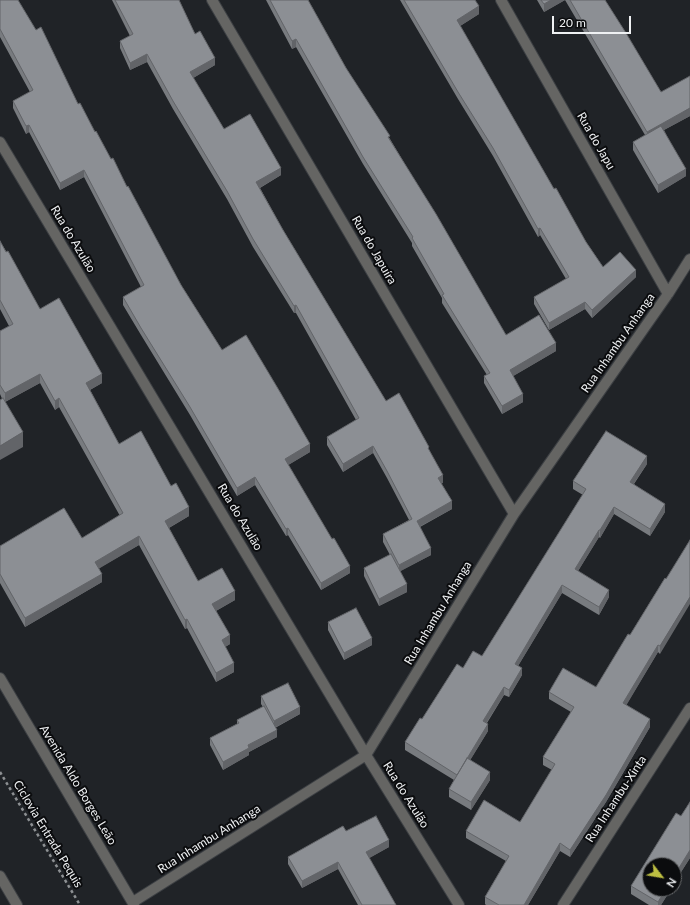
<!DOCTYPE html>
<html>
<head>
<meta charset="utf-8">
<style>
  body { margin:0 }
  #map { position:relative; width:690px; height:905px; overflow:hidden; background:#202327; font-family:Lato,sans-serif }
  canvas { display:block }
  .north { position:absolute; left:642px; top:857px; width:40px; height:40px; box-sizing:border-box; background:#0b0c0e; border:1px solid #66686a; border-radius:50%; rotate:121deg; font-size:11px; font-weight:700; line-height:16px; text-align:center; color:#eff1f3 }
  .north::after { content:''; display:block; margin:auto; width:14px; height:18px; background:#bebf42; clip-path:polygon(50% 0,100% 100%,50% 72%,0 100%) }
  .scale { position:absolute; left:552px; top:16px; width:79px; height:18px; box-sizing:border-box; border:2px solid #eff1f3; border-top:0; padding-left:5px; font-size:12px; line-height:14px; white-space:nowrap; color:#eff1f3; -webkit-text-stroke:3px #0b0c0e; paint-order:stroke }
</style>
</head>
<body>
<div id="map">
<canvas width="690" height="905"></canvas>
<div class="north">N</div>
<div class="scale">20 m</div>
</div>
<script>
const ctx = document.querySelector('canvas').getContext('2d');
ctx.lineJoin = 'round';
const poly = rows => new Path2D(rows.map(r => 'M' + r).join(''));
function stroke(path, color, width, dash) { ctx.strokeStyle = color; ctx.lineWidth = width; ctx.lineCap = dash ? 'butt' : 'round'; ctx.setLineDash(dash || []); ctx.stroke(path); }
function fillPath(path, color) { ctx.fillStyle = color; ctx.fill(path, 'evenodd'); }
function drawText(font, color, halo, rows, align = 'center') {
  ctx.font = font + ' Lato,sans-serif'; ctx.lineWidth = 4; ctx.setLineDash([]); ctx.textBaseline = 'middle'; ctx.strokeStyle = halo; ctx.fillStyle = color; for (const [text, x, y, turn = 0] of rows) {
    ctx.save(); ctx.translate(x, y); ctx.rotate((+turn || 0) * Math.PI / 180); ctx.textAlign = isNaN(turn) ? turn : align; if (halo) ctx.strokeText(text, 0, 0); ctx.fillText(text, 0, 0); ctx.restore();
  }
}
const path = poly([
  [0,772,80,905]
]);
const minor = poly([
  [212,0,514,514],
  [501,0,668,294],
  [0,142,366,755,459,905],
  [133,902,366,755,514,514,668,294,690,259],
  [563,905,690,708]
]);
const tertiary = poly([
  [0,678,134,905],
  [0,876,17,905]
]);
const wall = poly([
  [0,0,78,104,127,187,181,285,222,350,310,452,288,465,350,573,321,590,288,535,286,536,255,485,237,496,190,415,141,335,123,305,123,297,141,287,84,177,60,190,29,132,26,134,13,108,13,101,30,92,0,37],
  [112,0,179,0,195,34,215,65,193,78,224,129,281,175,260,188,283,230,386,401,429,450,443,483,441,483,452,509,420,527,431,555,400,571,407,592,379,606,364,576,364,568,390,555,383,542,383,534,409,520,387,478,373,453,343,472,327,445,327,437,356,420,296,313,294,313,253,247,227,199,173,109,147,62,130,70,120,48,120,41,130,36],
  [266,0,308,0,346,68,390,139,506,335,556,351,513,376,523,402,502,414,484,383,484,376,487,375,442,303,442,298,412,246,412,243,363,164,296,47,292,49],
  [400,0,475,0,479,14,460,26,554,189,586,242,603,267,636,277,592,318,585,309,549,330,534,304,534,297,566,279,540,235,538,237,493,156,458,99],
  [537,0,565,0,544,12],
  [565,0,605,0,661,92,690,116,664,130,686,176,658,193,633,150,633,142,645,135],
  [0,241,40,309,102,383,90,390,119,444,171,486,189,516,169,528,198,581,235,600,216,611,230,644,225,647,234,672,216,682,187,628,185,629,139,545,99,568,102,582,25,627,0,583,0,546,82,538,120,516,59,407,55,410,40,383,5,402,23,447,0,394,0,331,9,326,0,309],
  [647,464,634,484,665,512,650,536,614,514,600,538,599,537,578,571,609,597,599,615,562,593,518,666,522,675,509,697,504,695,487,723,488,731,470,760,490,780,471,810,449,797,449,789,454,780,405,750,405,742,463,668,482,656,583,495,573,489,573,481],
  [665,578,660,654,658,652,626,705,650,727,606,802,570,857,560,851,528,905,486,905,485,904,485,897,506,861,466,838,466,831,520,822,552,770,543,765,543,757,571,712,549,699,549,692,596,687,630,635],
  [328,622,372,645,344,660,328,630],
  [261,696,300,714,275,728,277,737,249,752,249,755,223,770,210,745,210,738,237,724,237,720,263,707,261,704],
  [690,802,690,858,674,883,674,865,650,889,671,889,661,905,649,905,631,894,631,886,681,816],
  [346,831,389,847,369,858,396,905,358,905,338,869,302,888,288,864,288,857]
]);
const shadedWall = poly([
  [551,0,565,0,544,12,544,4],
  [479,6,479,14,457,28,457,20],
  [296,39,296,47,292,49,292,41],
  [147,54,147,62,130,70,130,63],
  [215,58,215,65,190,80,190,72],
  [690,108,690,116,647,139,647,132],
  [29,125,29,132,26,134,26,126],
  [281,168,281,175,256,190,256,182],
  [686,169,686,176,658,193,658,185],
  [84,170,84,177,60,190,60,183],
  [540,228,540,235,538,237,538,229],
  [636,270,636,277,592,318,592,310],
  [585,302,585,309,549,330,549,323],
  [296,305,296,313,294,313,294,306],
  [556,343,556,351,510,378,510,370],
  [40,374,40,383,5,402,5,393],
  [102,374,102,383,86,392,86,383],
  [523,394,523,402,502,414,502,406],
  [59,398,59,407,55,410,55,401],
  [23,432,23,447,0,460,0,446],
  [310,444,310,452,285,467,285,459],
  [373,446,373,453,343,472,343,464],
  [647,456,647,464,630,489,630,482],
  [443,475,443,483,438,485,438,478],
  [255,477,255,485,237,496,237,488],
  [452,501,452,509,417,528,417,521],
  [665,504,665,512,650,536,650,529],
  [189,507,189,516,165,530,165,521],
  [614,507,614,514,600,538,600,530],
  [288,528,288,535,286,536,286,529],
  [599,530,599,537,575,576,575,569],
  [139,536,139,545,95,571,95,562],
  [431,548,431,555,399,572,399,565],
  [350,566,350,573,321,590,321,583],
  [102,574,102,582,25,627,25,618],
  [407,584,407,592,379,606,379,599],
  [562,585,562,593,515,671,515,664],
  [609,590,609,597,599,615,599,607],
  [235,591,235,600,212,613,212,604],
  [690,597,690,604,660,654,660,646],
  [187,619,187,628,185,629,185,620],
  [230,635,230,644,222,649,222,640],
  [372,638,372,645,344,660,344,653],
  [658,645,658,652,623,711,623,703],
  [234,663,234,672,216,682,216,673],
  [522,668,522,675,509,697,509,690],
  [504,687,504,695,483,728,483,721],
  [300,707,300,714,274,728,274,721],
  [650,719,650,727,606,802,570,857,570,850],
  [488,724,488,731,457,782,457,775],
  [277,730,277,737,249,752,249,755,223,770,223,762,248,745],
  [490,772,490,780,471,810,471,802],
  [389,840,389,847,366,860,366,852],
  [560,843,560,851,528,905,524,905],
  [690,850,690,858,674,883,674,876],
  [338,862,338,869,302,888,302,881],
  [666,889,671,889,661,905,658,905,658,902]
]);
const building = poly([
  [0,0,18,0,36,30,41,27,78,104,80,103,95,132,96,131,111,159,113,158,127,187,128,186,181,285,222,350,246,335,280,392,310,444,285,459,332,539,334,538,350,566,321,583,288,528,286,529,255,477,237,488,190,407,141,328,123,297,144,285,84,170,60,183,29,125,26,126,13,101,33,90,0,29,0,0],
  [115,0,179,0,195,34,200,31,215,58,190,72,224,129,250,114,281,168,256,182,283,230,386,401,399,393,429,447,428,448,443,475,438,478,452,501,417,521,431,548,399,565,383,534,412,519,387,471,373,446,343,464,327,437,359,418,296,305,294,306,253,239,227,191,173,101,147,54,130,63,120,41,133,34,115,0],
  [270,0,308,0,346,68,390,136,388,137,436,214,506,335,539,315,556,343,510,370,523,394,502,406,484,376,490,373,442,295,444,294,412,238,413,237,363,157,296,39,292,41,270,0],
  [404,0,475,0,479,6,457,20,554,189,556,188,586,242,603,267,620,252,636,270,592,310,585,302,549,323,534,297,569,277,540,228,538,229,493,148,458,92,404,0],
  [541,0,551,0,544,4,541,0],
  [570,0,605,0,626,33,661,92,690,76,690,108,647,132,570,0],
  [661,126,686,169,658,185,633,142,661,126],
  [0,241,6,252,8,251,40,309,59,298,102,374,86,383,119,444,141,431,171,486,176,483,189,507,165,521,198,581,222,568,235,591,212,604,230,635,222,640,234,663,216,673,187,619,185,620,139,536,95,562,102,574,25,618,0,574,0,546,64,508,82,538,123,513,59,398,55,401,40,374,5,393,0,385,0,331,13,324,0,300,0,241],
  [3,398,23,432,0,446,0,400,3,398],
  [606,431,647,456,630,482,665,504,650,529,614,507,600,530,599,530,575,569,609,590,599,607,562,585,515,664,522,668,509,690,504,687,483,721,488,724,457,775,405,742,420,718,422,719,457,664,463,668,473,651,482,656,586,489,573,481,606,431],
  [690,540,690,597,660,646,658,645,623,703,650,719,606,795,570,850,560,843,524,905,499,905,485,897,509,856,466,831,484,800,520,822,555,764,543,757,574,707,549,692,563,668,596,687,628,634,630,635,665,578,666,579,690,540],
  [391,554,407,584,379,599,364,568,391,554],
  [356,608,372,638,344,653,328,622,356,608],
  [288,683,300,707,274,721,261,696,288,683],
  [264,706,277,730,248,745,249,748,223,762,210,738,239,723,237,720,264,706],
  [467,758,490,772,471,802,449,789,467,758],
  [690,802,690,850,674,876,674,865,650,865,650,889,666,889,658,902,631,886,676,813,681,816,690,802],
  [376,816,389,840,366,852,396,905,362,905,338,862,302,881,288,857,343,826,346,831,376,816]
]);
const streetNames = [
  ["Rua do Japu",596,141,60],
  ["Rua do Azulão",73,239,59],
  ["Rua do Japuíra",374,250,60],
  ["Rua Inhambu Anhanga",618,343,-55],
  ["Rua do Azulão",240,517,59],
  ["Rua Inhambu Anhanga",438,613,-59],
  ["Avenida Aldo Borges Leão",78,785,59],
  ["Rua do Azulão",406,795,58],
  ["Rua Inhambu-Xinta",616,799,-57],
  ["Ciclovia Entrada Pequis",48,834,59],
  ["Rua Inhambu Anhanga",209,839,-32]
];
stroke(minor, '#3d4044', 12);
stroke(tertiary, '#3d4044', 12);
stroke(path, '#8d9093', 2.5, [3, 3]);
stroke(minor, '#656563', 10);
stroke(tertiary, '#656563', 10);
fillPath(wall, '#787b7f');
fillPath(shadedWall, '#626468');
fillPath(building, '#8c8f94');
stroke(building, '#626468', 1);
drawText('12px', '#eff1f3', '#0b0c0e', streetNames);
</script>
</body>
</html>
